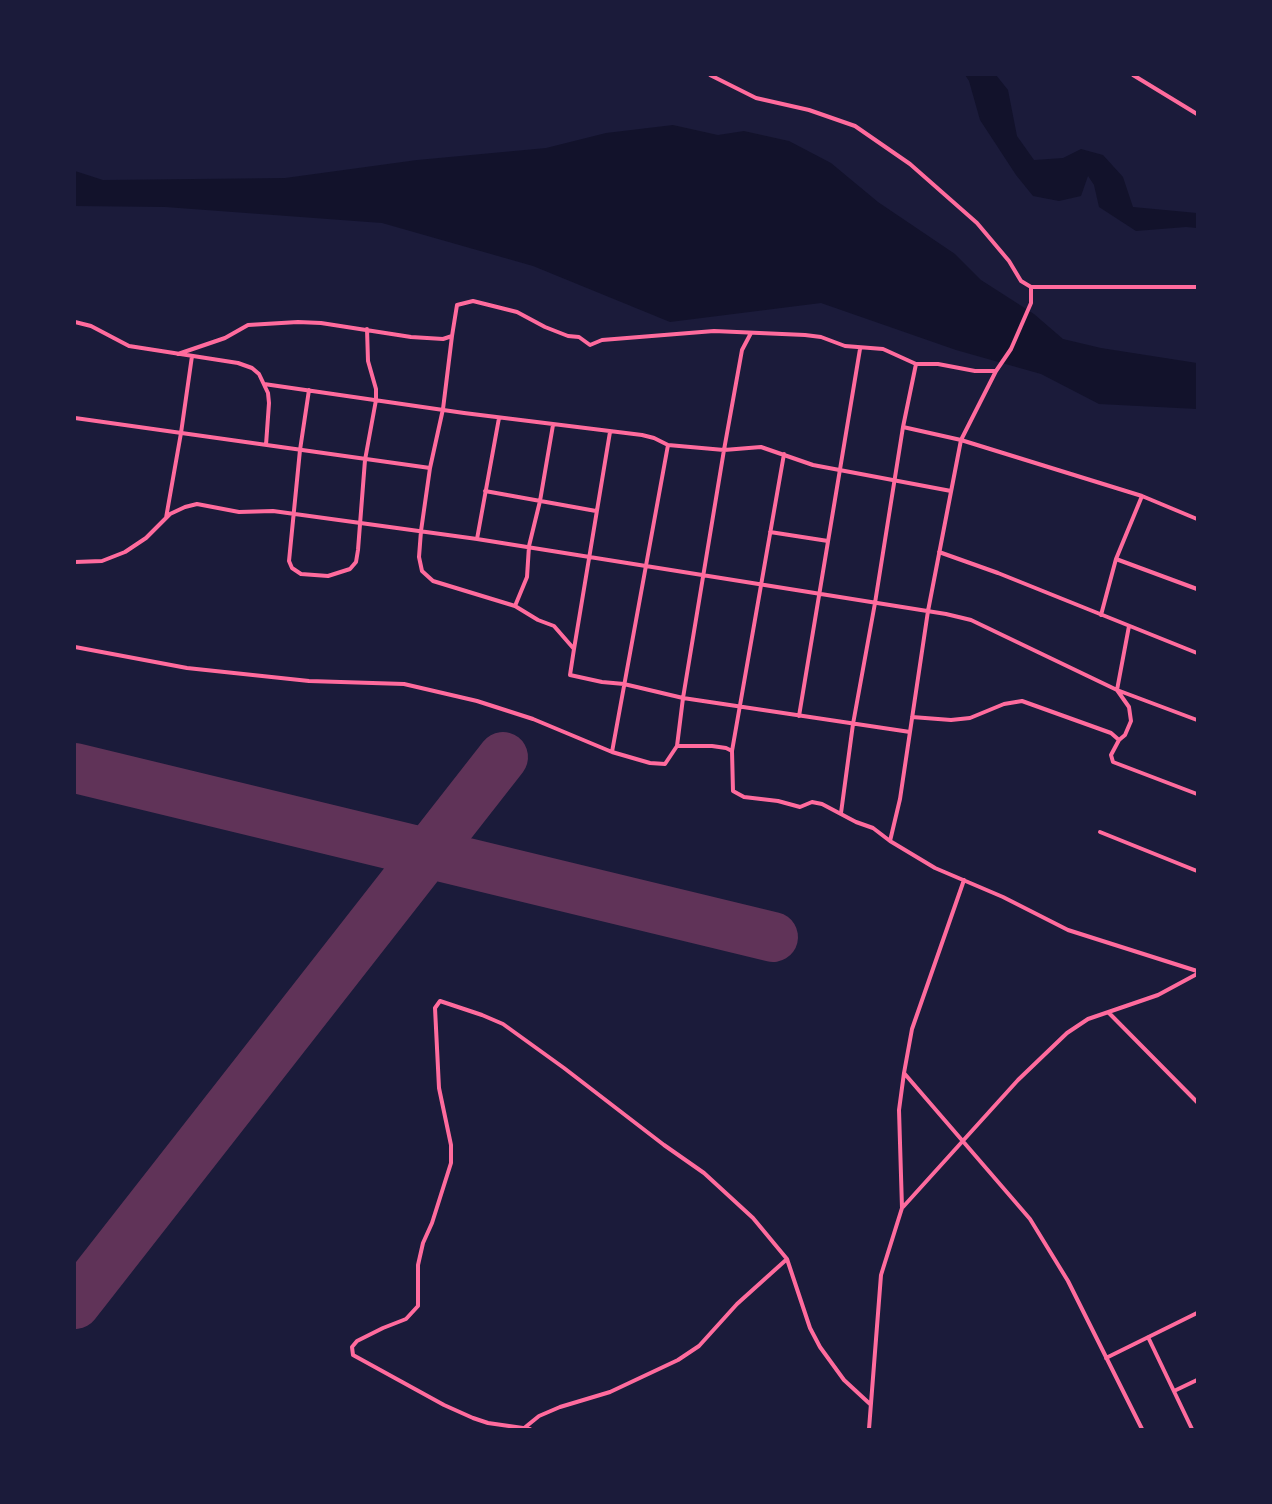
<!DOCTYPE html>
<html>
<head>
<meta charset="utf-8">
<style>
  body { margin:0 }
  #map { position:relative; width:1272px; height:1504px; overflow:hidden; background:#1b1b3a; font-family:Figtree,sans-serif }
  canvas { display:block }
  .frame { position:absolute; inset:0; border:76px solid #1b1b3a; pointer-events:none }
</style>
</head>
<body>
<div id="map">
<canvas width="1272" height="1504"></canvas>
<div class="frame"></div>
</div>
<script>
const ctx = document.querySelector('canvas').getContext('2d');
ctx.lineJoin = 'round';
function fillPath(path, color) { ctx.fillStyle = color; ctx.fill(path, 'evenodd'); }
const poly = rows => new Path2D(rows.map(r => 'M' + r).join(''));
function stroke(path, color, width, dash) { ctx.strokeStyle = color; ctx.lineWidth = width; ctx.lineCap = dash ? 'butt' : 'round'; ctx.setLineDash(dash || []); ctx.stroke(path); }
const water = poly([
  [965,75,996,75,1008,90,1017,136,1034,160,1063,158,1081,149,1103,155,1123,177,1133,207,1197,213,1197,228,1186,227,1136,231,1099,207,1094,185,1088,176,1081,196,1059,201,1033,196,1016,175,980,120,969,81],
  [673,125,718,135,744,131,789,141,831,163,878,202,955,254,981,280,1034,314,1063,339,1101,348,1197,363,1197,409,1099,404,1041,374,956,350,821,303,670,322,533,266,382,223,165,207,75,206,75,171,103,180,285,178,417,160,546,148,606,133]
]);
const runway = poly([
  [75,768,773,937],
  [75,1304,503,757]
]);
const minor = poly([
  [710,75,756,98,809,110,855,126,910,164,977,223,1009,261,1021,281,1031,287,1197,287],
  [1133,75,1197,114],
  [75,322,91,326,129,346,238,363,252,368,259,374,268,393,269,403,266,445],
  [452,336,443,409,430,468,421,531,419,557,422,571,433,581,515,606,538,620,554,626,574,649,570,675,602,682,624,684,683,698,910,732],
  [178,354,225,338,248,325,298,322,321,323,411,337,443,339,452,336,457,305,473,301,517,312,545,327,568,336,579,337,590,345,602,340,714,331,805,335,821,337,845,346,883,349,916,364,938,364,975,371,996,371],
  [264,384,464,413,642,435,654,438,668,445,724,450,761,447,813,465,951,491],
  [309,390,300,450,289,561,292,568,301,574,328,576,350,569,356,562,358,550,365,460,376,400,376,389,368,361,367,329],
  [75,418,430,468],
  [903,427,961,440,1142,496,1197,519],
  [485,491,596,511],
  [166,518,181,433,192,356],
  [770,532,828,541],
  [477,539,499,418],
  [939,552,998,573,1197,653],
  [1116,559,1197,589],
  [75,562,102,561,125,552,146,538,170,514,185,507,197,504,239,512,273,511,477,539,946,614,971,620,1117,690,1197,720],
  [515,606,527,577,529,546,540,501,553,425],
  [1101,615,1116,559,1142,496],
  [75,647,187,668,309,681,404,684,477,701,533,719,612,752,650,763,665,764,677,746,712,746,726,748,732,751,733,791,744,797,778,801,800,807,812,802,822,804,856,822,873,828,890,841,935,868,1003,897,1068,930,1197,971],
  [574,649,610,432],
  [799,716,860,349],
  [912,717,951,720,970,718,1004,704,1022,701,1111,733,1119,740,1111,755,1113,762,1197,794],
  [1119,740,1125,735,1131,721,1129,707,1117,690,1129,626],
  [677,746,683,698,724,450,742,350,751,333],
  [732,751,784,454],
  [612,752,668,445],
  [841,813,853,724,875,603,903,427,916,364],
  [1100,832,1197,871],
  [890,841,900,799,928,611,961,440,996,371,1011,349,1031,303,1031,287],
  [1108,1012,1197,1102],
  [904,1073,1030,1219,1068,1281,1142,1429],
  [903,1207,1018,1080,1067,1033,1088,1019,1158,995,1197,974],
  [1148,1337,1192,1429],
  [1106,1358,1197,1313],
  [1174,1391,1197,1380],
  [523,1429,539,1416,560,1407,610,1392,678,1360,699,1346,737,1304,787,1259],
  [530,1429,488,1423,473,1418,444,1405,353,1355,352,1347,357,1341,383,1328,406,1319,418,1306,418,1265,423,1243,432,1223,451,1163,451,1145,439,1088,435,1008,440,1001,482,1015,503,1024,564,1068,664,1145,704,1173,753,1218,787,1259,810,1328,820,1347,844,1380,870,1404],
  [869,1429,881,1275,902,1208,899,1110,904,1073,912,1029,964,880]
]);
fillPath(water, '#12122b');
stroke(runway, '#603358', 50);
stroke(minor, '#ff6b9d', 4);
</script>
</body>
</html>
